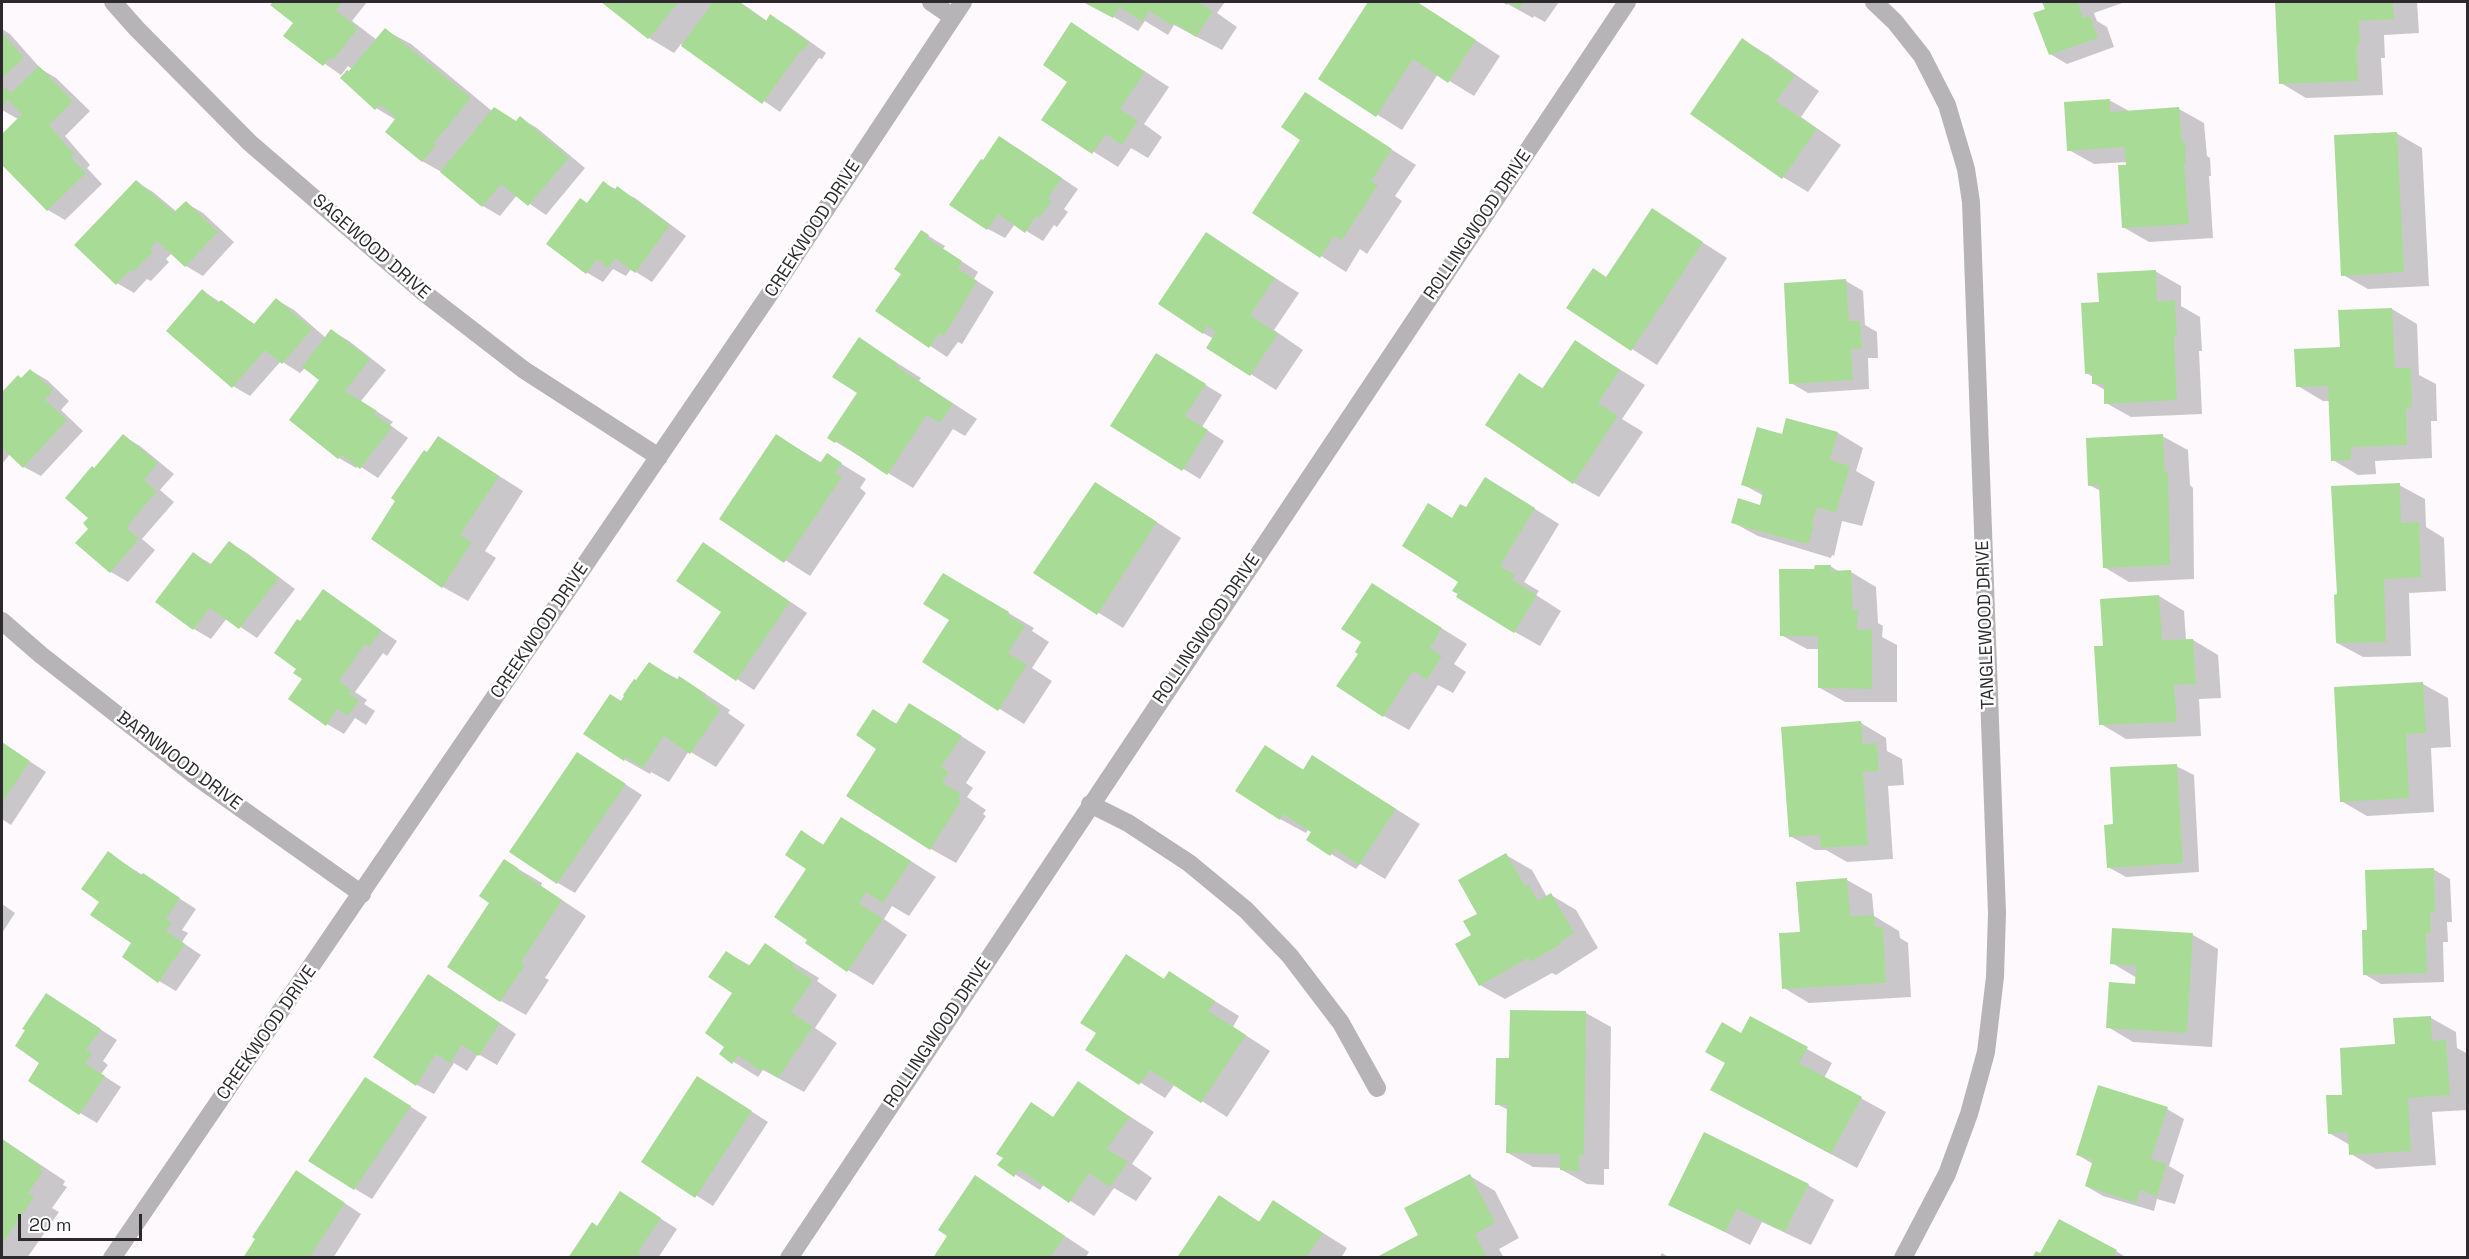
<!DOCTYPE html>
<html>
<head>
<meta charset="utf-8">
<style>
  body { margin:0 }
  #map { position:relative; width:2469px; height:1259px; overflow:hidden; background:#fdf9fd; font-family:"Space Grotesk",sans-serif }
  canvas { display:block }
  .frame { position:absolute; inset:0; border:3px solid #2c2a2c; pointer-events:none }
  .scale { position:absolute; left:18px; top:1214px; width:124px; height:27px; box-sizing:border-box; border:3px solid #2c2a2c; border-top:0; padding-left:8px; font-size:18px; line-height:21px; white-space:nowrap; color:#2c2a2c; -webkit-text-stroke:4px #fff; paint-order:stroke }
</style>
</head>
<body>
<div id="map">
<canvas width="2469" height="1259"></canvas>
<div class="frame"></div>
<div class="scale">20 m</div>
</div>
<script>
const ctx = document.querySelector('canvas').getContext('2d');
ctx.lineJoin = 'round';
function fillPath(path, color) { ctx.fillStyle = color; ctx.fill(path, 'evenodd'); }
const poly = rows => new Path2D(rows.map(r => 'M' + r).join(''));
function stroke(path, color, width, dash) { ctx.strokeStyle = color; ctx.lineWidth = width; ctx.lineCap = dash ? 'butt' : 'round'; ctx.setLineDash(dash || []); ctx.stroke(path); }
function drawText(font, color, halo, rows, align = 'center') {
  ctx.font = font + ' "Space Grotesk",sans-serif'; ctx.lineWidth = 5; ctx.setLineDash([]); ctx.textBaseline = 'middle'; ctx.strokeStyle = halo; ctx.fillStyle = color; for (const [text, x, y, turn = 0] of rows) {
    ctx.save(); ctx.translate(x, y); ctx.rotate((+turn || 0) * Math.PI / 180); ctx.textAlign = isNaN(turn) ? turn : align; if (halo) ctx.strokeText(text, 0, 0); ctx.fillText(text, 0, 0); ctx.restore();
  }
}
const shadow = poly([
  [275,2,367,2,352,21,377,40,385,30,411,44,492,111,517,122,520,118,537,128,585,168,546,215,517,195,500,216,483,206,445,174,422,161,396,120,376,108,349,73,352,69,348,66,341,75,285,36,295,22,272,5],
  [604,2,740,2,767,21,771,16,788,26,826,53,822,59,819,58,780,112,681,44,674,53,649,38],
  [1088,2,1225,2,1217,13,1237,27,1222,50,1174,25,1168,35,1145,21,1138,31],
  [1370,2,1417,2,1500,56,1474,96,1438,74,1402,130,1320,79],
  [1504,2,1559,2,1545,22,1534,16,1533,18],
  [2044,2,2125,2,2094,13,2097,21,2107,27,2114,47,2067,64,2050,54,2047,10],
  [2276,2,2417,2,2419,33,2384,35,2385,58,2381,58,2383,95,2306,98,2281,83],
  [1072,24,1169,87,1144,124,1162,137,1148,158,1131,148,1118,167,1043,120,1069,82],
  [2,29,10,34,41,69,56,78,90,111,65,136,90,165,87,168,102,184,65,220,48,210,2,163,2,136,18,119,2,110],
  [1743,40,1768,55,1819,91,1801,117,1841,145,1808,192,1783,177],
  [1305,94,1416,165,1395,196,1402,201,1367,254,1360,249,1346,272,1254,213,1303,140],
  [2109,100,2131,112,2179,109,2204,123,2207,156,2210,158,2211,176,2209,176,2213,238,2149,242,2123,227,2127,162,2094,164,2069,150],
  [2396,133,2422,148,2429,286,2368,289,2343,275],
  [1017,148,1078,189,1064,209,1068,212,1057,227,1054,225,1043,241,1015,224,1005,238,988,229,984,162],
  [136,182,153,192,177,212,186,203,203,213,234,242,203,276,186,266,172,253,166,259,169,262,151,281,147,279,134,293,117,283],
  [603,183,635,198,686,236,652,282,631,269,626,276,613,269,603,282,586,272],
  [1652,210,1727,258,1657,365,1568,308,1607,278],
  [922,232,945,246,943,249,978,272,974,279,994,292,962,344,958,342,947,357,877,311,903,274],
  [1206,234,1299,293,1274,330,1303,350,1276,390,1208,347,1214,339,1203,333],
  [2155,271,2181,286,2181,306,2200,317,2202,351,2199,351,2202,414,2131,417,2106,403,2105,390,2093,383,2093,377,2086,373,2100,304],
  [1846,281,1863,291,1865,325,1877,332,1878,358,1868,358,1869,389,1808,393,1791,383],
  [203,291,255,325,277,300,294,310,326,338,332,331,349,341,386,370,361,401,393,422,390,425,408,438,378,478,358,465,356,468,339,458,321,380,305,368,300,373,281,361,250,396,233,386],
  [2392,309,2417,324,2419,375,2436,384,2437,421,2431,421,2432,458,2375,461,2376,474,2358,475,2333,460,2330,401,2323,401,2298,386],
  [859,339,921,378,919,381,977,419,965,436,953,429,913,488,836,442,859,393],
  [1576,342,1645,385,1622,419,1643,432,1599,497,1574,483,1520,375,1544,389],
  [1173,365,1222,395,1202,427,1224,441,1200,479,1112,426],
  [30,370,47,380,69,401,61,410,83,431,41,476,24,467,10,454,2,464,2,391,3,392,22,379],
  [1787,420,1838,433,1863,448,1856,471,1875,482,1862,526,1842,521,1834,556,1832,555,1831,558,1758,536,1732,522,1761,506,1764,496,1742,484,1783,435],
  [123,436,140,446,174,474,160,490,174,502,142,539,155,550,128,582,111,572,90,528,95,469],
  [777,436,822,463,827,455,866,479,860,488,866,493,810,576,721,519],
  [2162,436,2188,450,2190,485,2193,488,2194,579,2129,582,2104,567,2101,491,2089,485],
  [439,438,523,491,485,551,496,558,468,601,443,587,373,538],
  [2399,485,2425,499,2426,527,2444,538,2446,591,2409,593,2411,656,2363,657,2337,643,2339,596],
  [1511,494,1559,524,1524,582,1539,591,1536,595,1561,611,1540,646,1515,632,1460,581,1453,519,1466,509],
  [1120,498,1181,538,1123,628,1035,573,1071,517],
  [230,543,247,553,295,589,257,638,227,618,211,639,194,629,157,602,194,554,213,565],
  [720,554,807,613,754,690,695,652,723,611],
  [1830,566,1840,572,1851,572,1876,587,1878,623,1883,626,1882,637,1897,645,1897,702,1845,702,1820,688,1819,649,1807,649,1781,635,1815,570],
  [944,575,1034,628,1032,631,1049,642,1032,668,1052,681,1024,724,924,662,951,620],
  [1372,585,1467,644,1454,664,1466,672,1453,693,1438,685,1409,730,1384,716,1360,653],
  [323,591,397,641,387,656,383,653,355,692,367,700,364,704,375,711,366,725,355,718,344,734,327,724,299,669,301,623],
  [2159,596,2184,611,2186,640,2193,640,2218,655,2221,698,2199,699,2201,736,2126,739,2101,724,2105,647],
  [649,664,704,693,730,710,728,713,745,725,716,767,689,751,669,782,651,772,650,774,625,760,622,703],
  [2423,684,2448,698,2451,747,2431,748,2434,812,2367,816,2341,801],
  [873,711,897,724,935,719,986,752,966,783,973,788,967,797,986,810,983,814,986,816,956,863,931,849,878,748],
  [1861,723,1886,738,1887,751,1902,759,1904,785,1888,786,1893,859,1847,862,1826,850,1815,850,1790,836],
  [2,743,46,772,11,825,2,819],
  [1265,747,1304,770,1313,757,1420,824,1385,879,1360,864,1356,869,1308,840,1313,832,1308,829,1306,833,1280,819],
  [594,764,642,795,575,893,558,883],
  [2176,766,2194,775,2199,872,2126,877,2108,867,2115,826],
  [802,832,824,845,867,833,936,877,909,916,892,906,884,919,907,935,873,985,848,970,809,939,808,869],
  [108,853,196,909,182,930,188,933,182,942,201,955,176,991,159,981,101,901],
  [1506,855,1532,870,1547,897,1551,895,1576,910,1598,948,1556,975,1552,973,1505,999,1480,985,1473,936,1479,914],
  [505,861,542,883,541,886,586,916,545,978,549,980,526,1015,501,1001,491,903],
  [2433,869,2450,879,2452,922,2447,922,2448,942,2443,942,2444,982,2381,984,2364,974,2368,931],
  [1847,880,1872,894,1874,916,1899,931,1900,938,1908,943,1911,997,1809,1003,1784,988,1801,933],
  [2,904,15,913,2,933],
  [2114,930,2193,935,2218,949,2212,1047,2133,1042,2108,1027,2136,985,2137,978,2112,963],
  [765,945,819,978,817,981,837,995,815,1028,837,1043,804,1092,763,1070,758,1077,721,1054,726,1046,734,992,727,953,751,966],
  [1126,956,1165,980,1170,973,1239,1016,1233,1027,1270,1051,1227,1117,1175,1084,1165,1098,1087,1049,1098,1033],
  [446,986,516,1034,497,1065,478,1054,467,1071,454,1063,434,1094,417,1085],
  [47,995,117,1040,103,1061,108,1065,101,1074,121,1087,97,1123,80,1113],
  [1586,1013,1611,1027,1609,1169,1604,1169,1604,1185,1587,1184,1562,1170,1562,1168,1533,1167,1508,1153,1508,1110,1497,1104,1511,1059],
  [2431,1018,2456,1032,2457,1048,2468,1054,2468,1110,2432,1112,2436,1165,2376,1169,2351,1154,2350,1145,2329,1133,2344,1096,2396,1045],
  [1741,1035,1807,1049,1832,1063,1824,1078,1886,1112,1857,1168,1737,1104],
  [1078,1083,1154,1132,1132,1164,1152,1178,1136,1201,1114,1188,1094,1216,1044,1184,1040,1190,1000,1165,1031,1104,1054,1118],
  [715,1088,768,1122,713,1206,643,1162],
  [382,1089,427,1117,372,1199,355,1189],
  [2167,1109,2184,1119,2169,1166,2184,1175,2175,1204,2157,1199,2154,1211,2103,1196,2086,1186,2093,1164,2078,1155],
  [2,1139,65,1181,63,1185,67,1187,52,1208,59,1212,27,1258,2,1258],
  [1470,1176,1495,1191,1519,1238,1499,1249,1504,1258,1378,1258,1420,1236],
  [976,1177,1089,1252,1085,1258,934,1258,949,1235],
  [313,1182,361,1214,333,1258,245,1258],
  [1808,1185,1834,1200,1811,1245,1762,1222,1750,1245,1670,1204],
  [621,1193,677,1229,658,1258,570,1258,598,1228],
  [1219,1197,1260,1222,1274,1202,1347,1248,1341,1258,1183,1258],
  [2116,1251,2127,1258,2034,1258,2041,1255],
  [1662,1253,1670,1258,1659,1258]
]);
const building = poly([
  [273,2,342,2,336,10,358,28,333,60,330,58,323,66,283,36,293,23,270,5],
  [601,2,679,2,648,39],
  [713,2,739,2,766,21,770,14,809,42,804,50,802,49,762,104,681,46],
  [1083,2,1198,2,1213,11,1196,37,1174,23,1173,26,1149,11,1142,22,1120,7,1113,18],
  [1368,2,1417,2,1476,40,1448,83,1413,59,1376,117,1318,79],
  [1502,2,1524,2,1519,9,1509,2,1507,5],
  [2042,2,2082,2,2078,3,2083,18,2090,16,2098,38,2049,55,2033,13,2045,9],
  [2275,2,2393,2,2394,19,2359,21,2360,44,2357,44,2358,81,2279,84],
  [1071,22,1145,72,1120,109,1138,121,1122,145,1106,134,1092,154,1041,120,1067,82,1043,65],
  [385,28,471,98,434,143,436,145,422,162,385,132,396,118,380,104,375,110,340,78,347,70,349,71],
  [2,32,24,58,2,78],
  [1742,38,1795,76,1776,101,1817,129,1782,179,1690,114],
  [39,66,73,101,49,125,74,154,71,158,86,173,47,211,2,165,2,134,22,114,8,100,2,107,2,91,5,87,11,93],
  [1305,92,1392,149,1371,181,1378,185,1342,240,1334,236,1320,258,1252,213,1300,140,1281,127],
  [2110,99,2110,112,2179,107,2182,142,2185,142,2186,163,2184,163,2189,224,2122,228,2118,165,2126,165,2124,147,2067,151,2064,102],
  [494,107,516,121,520,116,569,158,528,206,501,184,482,207,440,172],
  [2397,132,2404,272,2341,276,2334,135],
  [999,136,1062,178,1048,198,1052,201,1039,218,1036,216,1025,233,998,214,987,230,949,205,981,159,983,160],
  [136,180,174,212,186,201,218,232,185,267,157,241,150,249,153,252,133,272,130,270,116,285,74,245],
  [603,181,615,190,617,186,670,225,635,273,615,258,608,268,597,259,586,274,546,244,580,198,587,203],
  [1652,208,1703,242,1631,351,1566,308,1593,268,1606,277],
  [921,230,929,235,927,238,962,261,958,268,977,281,944,336,940,333,929,348,875,311,901,274,894,269],
  [1206,232,1275,278,1250,315,1278,334,1250,376,1206,348,1216,332,1207,326,1203,334,1158,304],
  [2156,270,2157,302,2175,300,2177,337,2174,337,2177,400,2104,404,2104,384,2092,384,2092,373,2085,374,2081,303,2099,302,2097,273],
  [1846,279,1849,321,1860,321,1862,349,1851,349,1853,380,1789,384,1784,283],
  [202,289,218,303,221,300,254,324,276,298,312,329,282,364,265,350,232,388,166,331],
  [2392,308,2395,368,2411,368,2412,407,2406,408,2407,445,2351,447,2351,460,2331,461,2328,386,2296,387,2294,349,2340,347,2338,310],
  [331,329,370,359,345,391,377,411,374,414,392,427,360,469,342,455,338,459,289,420,319,380,302,367],
  [859,337,897,363,895,365,953,404,940,423,927,415,887,475,837,441,835,443,827,438,857,393,832,377],
  [1575,340,1620,370,1598,403,1618,416,1573,484,1485,425,1519,373,1542,389],
  [1156,353,1206,384,1185,416,1208,430,1182,471,1110,426],
  [30,369,53,390,45,400,67,420,23,468,2,448,2,392,18,375,21,378],
  [1786,418,1838,432,1830,460,1850,466,1836,513,1817,507,1812,524,1814,525,1809,542,1806,542,1806,544,1731,523,1738,498,1760,505,1763,491,1741,485,1757,427,1782,434],
  [123,434,158,463,144,480,157,491,126,528,139,539,110,573,75,543,88,529,83,523,88,518,65,498,92,466,94,468],
  [776,434,820,463,827,453,842,463,835,473,842,477,784,563,719,519],
  [2163,434,2165,472,2168,472,2170,565,2103,568,2099,485,2088,486,2086,438],
  [438,436,499,476,460,535,472,542,442,588,371,539,395,501,391,498,424,450,427,452],
  [1485,477,1535,508,1500,566,1515,575,1512,580,1537,595,1514,633,1456,597,1458,594,1452,591,1458,582,1402,546,1428,503,1452,518,1460,504,1466,507],
  [1095,482,1157,522,1097,615,1033,573],
  [2400,483,2401,523,2419,522,2421,577,2384,579,2386,642,2336,643,2334,595,2337,594,2331,486],
  [229,541,279,578,239,629,210,608,193,630,155,602,193,552,210,565],
  [703,542,790,602,736,681,693,652,721,612,676,581],
  [1815,565,1831,565,1831,571,1851,570,1853,610,1858,610,1857,630,1872,629,1872,689,1818,688,1818,636,1780,636,1779,569,1814,569],
  [943,573,1009,612,1008,615,1025,626,1008,653,1027,665,998,711,922,662,949,620,923,604],
  [1372,583,1442,628,1430,648,1442,656,1427,680,1413,671,1383,717,1336,686,1358,654,1355,652,1361,642,1341,629],
  [323,589,381,630,369,647,365,644,339,681,351,690,348,693,359,700,348,716,337,709,326,726,288,699,302,679,293,673,296,669,274,653,297,619,300,621],
  [2159,595,2162,640,2193,639,2196,684,2174,685,2177,722,2099,725,2094,646,2103,646,2100,599],
  [649,662,677,680,679,676,706,694,704,697,721,709,690,754,664,736,643,768,626,757,624,761,583,734,610,694,621,701,624,696,623,695,634,679,636,680],
  [2423,682,2426,733,2406,734,2409,798,2340,802,2334,687],
  [909,703,962,736,941,767,949,772,942,782,961,794,958,799,961,801,930,850,846,796,876,749,856,735,873,709,896,724],
  [1861,721,1863,744,1877,743,1879,771,1863,772,1868,845,1821,848,1819,835,1789,837,1781,727],
  [2,742,30,761,2,803],
  [1265,745,1303,770,1312,755,1396,809,1359,865,1335,849,1330,856,1306,840,1311,832,1283,814,1280,820,1235,791],
  [577,752,626,784,557,884,509,852],
  [2177,764,2183,863,2107,868,2104,825,2113,824,2110,767],
  [841,817,911,861,883,903,866,892,859,903,883,919,847,972,805,943,807,940,774,917,806,869,785,855,801,830,823,845],
  [108,851,141,876,143,873,180,898,166,919,172,922,166,931,185,944,158,983,122,957,131,943,90,915,99,902,81,889],
  [1506,853,1525,886,1528,884,1538,901,1551,893,1574,933,1560,942,1561,944,1530,962,1528,958,1479,986,1455,944,1471,935,1463,921,1477,914,1458,880],
  [504,859,518,868,517,870,562,900,521,962,525,965,500,1002,447,967,489,903,479,896],
  [2434,868,2435,913,2430,913,2431,933,2426,933,2427,973,2363,975,2362,930,2367,930,2365,870],
  [1847,878,1850,916,1874,915,1875,927,1883,927,1886,983,1782,989,1779,933,1800,932,1796,882],
  [2112,928,2193,933,2187,1033,2106,1028,2109,982,2135,984,2136,966,2110,964],
  [765,943,794,963,792,966,813,980,791,1012,813,1027,778,1078,763,1068,761,1071,738,1055,732,1064,719,1054,724,1047,705,1033,732,993,708,977,726,951,749,966],
  [1126,954,1164,979,1169,971,1215,1001,1208,1011,1246,1035,1201,1103,1150,1070,1139,1085,1085,1050,1096,1033,1080,1023],
  [428,974,500,1023,479,1056,461,1045,450,1063,436,1054,416,1086,373,1057],
  [46,993,101,1029,86,1050,92,1054,85,1063,105,1076,79,1115,28,1081,39,1063,15,1046,25,1030,22,1029],
  [1510,1010,1586,1011,1584,1155,1579,1155,1579,1171,1560,1170,1560,1154,1506,1153,1507,1105,1495,1105,1496,1058,1509,1058],
  [1750,1016,1808,1047,1799,1063,1862,1097,1831,1154,1710,1090,1725,1063,1705,1052,1722,1022,1741,1033],
  [2431,1016,2432,1041,2446,1040,2450,1095,2408,1098,2411,1151,2349,1155,2348,1132,2328,1134,2326,1095,2342,1095,2340,1048,2395,1044,2393,1018],
  [697,1076,752,1111,695,1198,641,1162],
  [365,1077,411,1106,354,1190,308,1161],
  [1078,1081,1130,1117,1107,1149,1128,1162,1110,1187,1089,1173,1069,1203,1019,1169,1014,1177,997,1165,1003,1158,996,1154,1031,1102,1053,1117],
  [2098,1085,2168,1107,2151,1159,2167,1164,2157,1196,2140,1190,2136,1203,2085,1186,2093,1160,2076,1155],
  [1704,1132,1809,1184,1785,1232,1737,1209,1725,1232,1668,1205],
  [2,1139,41,1166,39,1169,43,1172,28,1193,34,1197,2,1244],
  [296,1170,345,1203,309,1258,243,1258,255,1239,252,1237],
  [1470,1174,1495,1223,1475,1234,1487,1258,1375,1258,1418,1235,1404,1208],
  [975,1175,1065,1236,1050,1258,933,1258,947,1236,938,1230],
  [620,1191,661,1218,638,1252,641,1254,639,1258,568,1258,592,1222,597,1226],
  [1219,1195,1259,1222,1273,1200,1323,1233,1306,1258,1180,1258,1178,1256],
  [2059,1219,2117,1250,2113,1258,2032,1258,2036,1251,2040,1253]
]);
const street = poly([
  [113,2,137,29,250,143,423,292,524,370,659,457],
  [931,2,953,17],
  [1874,2,1895,22,1922,56,1947,105,1966,169,1971,202,1997,913,1995,977,1986,1052,1969,1114,1947,1174,1903,1258],
  [2,621,41,655,198,778,362,894],
  [1090,804,1128,823,1189,863,1246,910,1290,956,1341,1023,1377,1088],
  [112,1258,773,289,963,2],
  [789,1258,1627,2]
]);
const streetNames = [
  ["ROLLINGWOOD DRIVE",1478,225,-56],
  ["CREEKWOOD DRIVE",813,229,-57],
  ["SAGEWOOD DRIVE",371,247,41],
  ["TANGLEWOOD DRIVE",1986,625,-92],
  ["ROLLINGWOOD DRIVE",1207,629,-56],
  ["CREEKWOOD DRIVE",540,631,-56],
  ["BARNWOOD DRIVE",179,761,37],
  ["CREEKWOOD DRIVE",267,1033,-55],
  ["ROLLINGWOOD DRIVE",938,1033,-56]
];
fillPath(shadow, '#0003');
fillPath(building, '#a8db95');
stroke(street, '#b6b4b6', 18);
drawText('18px', '#2c2a2c', '#fff', streetNames);
</script>
</body>
</html>
